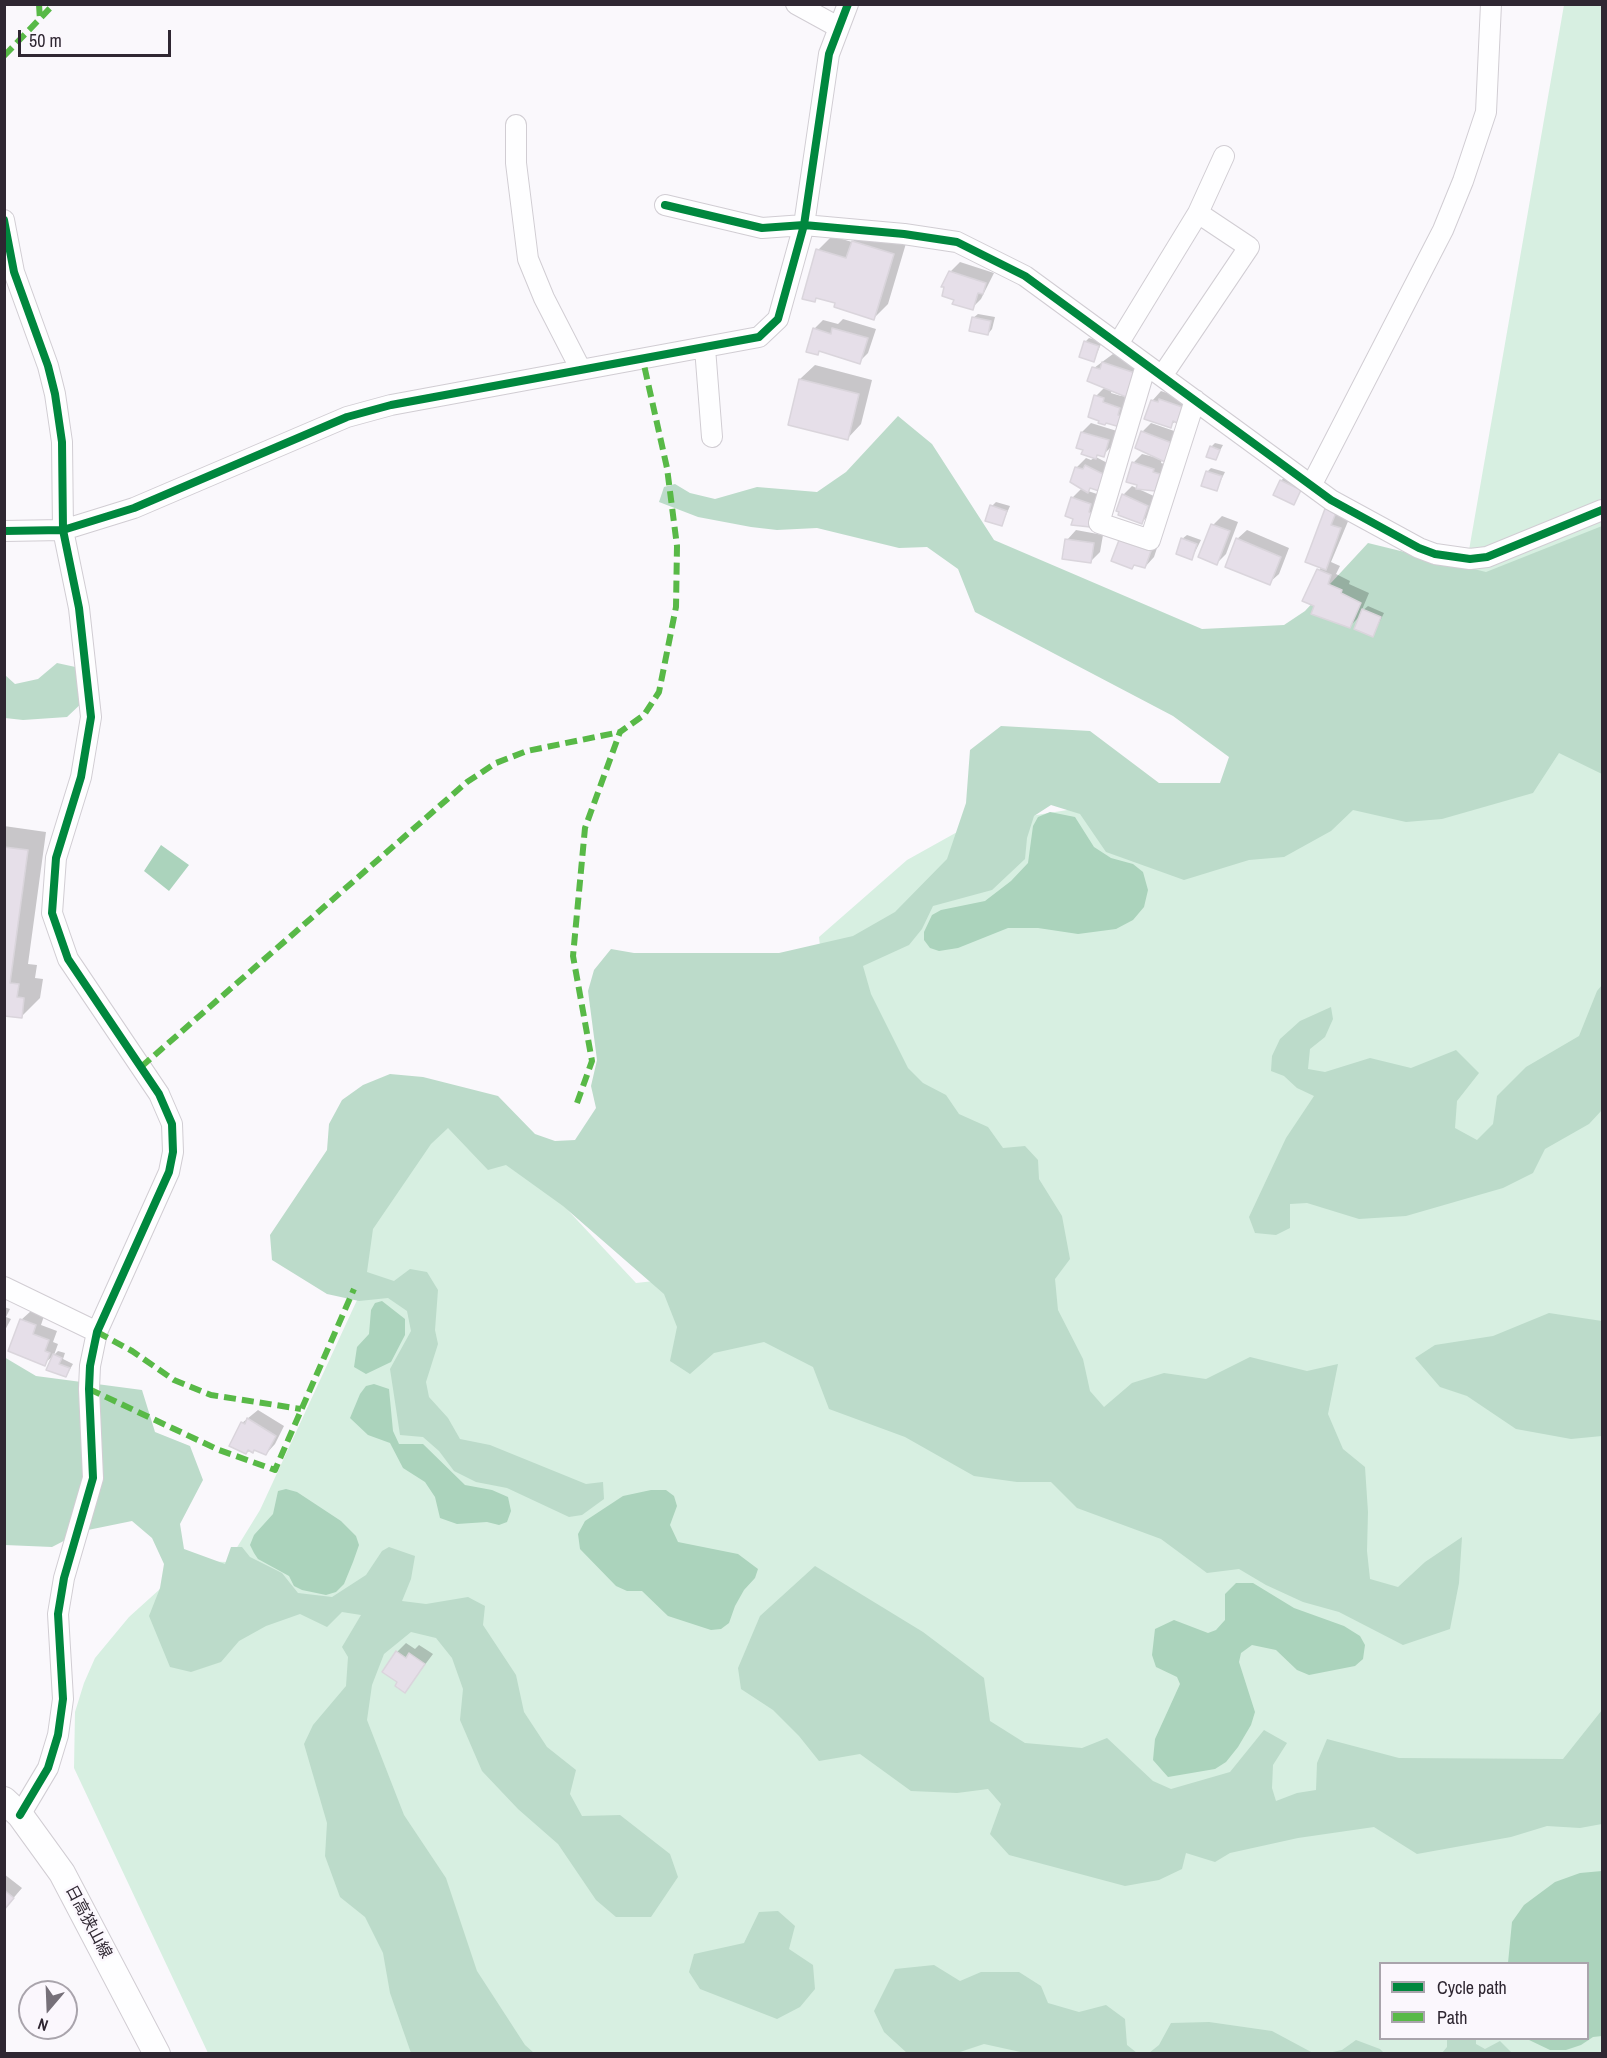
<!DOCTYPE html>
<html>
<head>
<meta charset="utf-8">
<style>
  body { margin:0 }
  #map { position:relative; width:1607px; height:2058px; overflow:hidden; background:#faf8fc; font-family:"Archivo Narrow",sans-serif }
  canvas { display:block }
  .frame { position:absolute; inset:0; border:6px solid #2f2732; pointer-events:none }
  .legend { position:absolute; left:1379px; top:1962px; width:210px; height:78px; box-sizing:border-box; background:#fbf7fd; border:2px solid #a9a4ac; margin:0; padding:8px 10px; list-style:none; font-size:18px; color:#2f2732 }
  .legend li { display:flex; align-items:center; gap:12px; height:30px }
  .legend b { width:30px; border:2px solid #a9a4ac }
  .north { position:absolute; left:18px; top:1980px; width:60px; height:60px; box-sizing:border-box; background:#fbf7fd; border:2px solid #a9a4ac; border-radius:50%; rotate:199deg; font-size:16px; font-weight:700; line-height:24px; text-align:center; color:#2f2732 }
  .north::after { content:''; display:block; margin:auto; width:21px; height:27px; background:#767079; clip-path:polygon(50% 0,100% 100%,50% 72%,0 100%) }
  .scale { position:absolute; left:18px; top:30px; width:153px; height:27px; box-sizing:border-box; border:3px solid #2f2732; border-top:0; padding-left:8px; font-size:18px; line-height:21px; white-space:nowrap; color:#2f2732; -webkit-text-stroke:4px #fbf7fd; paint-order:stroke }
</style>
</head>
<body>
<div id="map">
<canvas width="1607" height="2058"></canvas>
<div class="frame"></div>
<ul class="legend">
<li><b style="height:8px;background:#00873e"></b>Cycle path</li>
<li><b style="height:8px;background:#58b947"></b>Path</li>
</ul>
<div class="north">N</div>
<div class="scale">50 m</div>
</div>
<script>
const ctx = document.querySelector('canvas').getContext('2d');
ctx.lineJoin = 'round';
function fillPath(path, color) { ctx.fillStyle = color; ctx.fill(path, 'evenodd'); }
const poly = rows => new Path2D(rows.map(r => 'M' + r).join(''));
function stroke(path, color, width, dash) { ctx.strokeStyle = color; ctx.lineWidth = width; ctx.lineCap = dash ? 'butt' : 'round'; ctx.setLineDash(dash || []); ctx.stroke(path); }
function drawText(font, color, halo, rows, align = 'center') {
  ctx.font = font + ' "Archivo Narrow","Noto Sans JP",sans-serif'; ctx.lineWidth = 5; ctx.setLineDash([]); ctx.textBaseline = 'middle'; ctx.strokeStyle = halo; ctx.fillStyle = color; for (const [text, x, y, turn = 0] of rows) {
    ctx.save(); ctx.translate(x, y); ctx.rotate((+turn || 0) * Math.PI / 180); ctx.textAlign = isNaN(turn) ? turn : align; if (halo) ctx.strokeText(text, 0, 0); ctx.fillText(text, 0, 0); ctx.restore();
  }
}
const green = poly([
  [1564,5,1602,5,1602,2053,208,2053,74,1768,75,1712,84,1683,95,1658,129,1617,191,1561,228,1562,260,1510,364,1285,328,1274,448,1121,533,1173,636,1283,855,1259,819,937,907,860,968,826,1434,751],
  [1380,1964,1588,1964,1588,2038,1380,2038]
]);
const forest = poly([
  [898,416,932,444,994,540,1202,629,1284,625,1305,611,1368,543,1486,572,1602,526,1602,774,1559,753,1533,793,1442,819,1406,822,1353,810,1331,831,1284,857,1249,860,1184,880,1106,852,1080,814,1051,805,1034,816,1027,838,1025,859,992,890,933,906,922,929,909,945,863,966,871,994,908,1068,923,1083,946,1095,959,1114,988,1127,1003,1148,1025,1146,1038,1160,1039,1179,1062,1216,1070,1259,1055,1279,1058,1310,1083,1359,1090,1391,1104,1407,1132,1383,1164,1373,1206,1379,1250,1357,1307,1371,1338,1364,1328,1414,1343,1449,1365,1467,1368,1512,1367,1551,1370,1579,1398,1587,1425,1562,1462,1537,1459,1583,1450,1629,1403,1645,1339,1612,1303,1602,1266,1585,1239,1569,1207,1573,1161,1539,1077,1508,1051,1482,1017,1482,974,1476,905,1437,829,1409,813,1367,764,1342,714,1353,690,1374,670,1361,677,1327,664,1294,563,1206,506,1165,488,1170,448,1128,431,1144,373,1229,367,1272,394,1281,410,1269,427,1272,438,1290,435,1330,438,1344,426,1382,429,1397,448,1418,460,1439,490,1445,586,1484,603,1482,604,1499,582,1515,569,1517,507,1488,476,1482,454,1471,439,1451,423,1437,400,1435,390,1369,411,1331,407,1311,388,1298,359,1301,327,1294,272,1260,270,1235,327,1150,329,1124,342,1100,363,1085,390,1074,423,1077,498,1096,535,1134,555,1141,575,1140,596,1108,591,1086,597,1060,588,991,594,970,611,949,634,953,779,953,853,936,895,912,947,859,966,803,970,750,1001,726,1090,731,1159,783,1220,783,1229,757,1173,716,975,612,958,569,927,547,899,548,817,528,777,530,751,527,698,517,659,502,664,487,675,484,690,493,715,499,757,487,817,492,846,472],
  [57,663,80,668,85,700,67,717,23,720,5,718,5,675,15,684,38,679],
  [1602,985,1602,1110,1589,1124,1545,1149,1533,1173,1503,1188,1406,1216,1359,1219,1307,1203,1290,1204,1290,1228,1276,1235,1255,1233,1249,1217,1286,1138,1314,1096,1297,1088,1284,1076,1271,1071,1272,1056,1280,1039,1300,1021,1331,1007,1333,1019,1325,1037,1310,1049,1308,1069,1325,1072,1370,1058,1411,1068,1456,1050,1479,1073,1457,1101,1455,1128,1477,1140,1493,1124,1497,1096,1526,1067,1579,1036,1597,991],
  [1549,1313,1602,1321,1602,1436,1571,1439,1516,1429,1467,1396,1440,1387,1415,1358,1435,1345,1493,1336],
  [4,1357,36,1376,142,1390,155,1432,190,1446,203,1480,180,1524,184,1549,225,1564,231,1547,242,1547,250,1557,282,1573,298,1593,332,1597,366,1575,382,1551,389,1547,415,1556,411,1579,402,1601,426,1604,468,1597,485,1606,483,1625,516,1675,524,1712,547,1747,576,1770,570,1794,582,1816,620,1815,670,1854,678,1877,651,1917,616,1917,596,1900,558,1844,518,1809,482,1771,460,1720,463,1689,452,1658,436,1638,411,1632,384,1654,372,1685,367,1720,404,1815,446,1878,477,1971,525,2045,534,2053,411,2053,390,1993,383,1953,365,1917,340,1897,325,1856,327,1823,304,1744,313,1725,346,1686,348,1657,342,1647,361,1615,342,1612,327,1627,300,1614,266,1626,239,1641,221,1662,191,1672,170,1667,149,1616,160,1588,164,1564,152,1538,132,1521,83,1531,52,1547,5,1545],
  [815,1566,923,1632,984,1678,990,1721,1025,1743,1082,1748,1107,1738,1153,1781,1171,1789,1230,1772,1264,1730,1287,1743,1273,1765,1272,1788,1276,1801,1297,1793,1316,1790,1317,1763,1327,1739,1399,1758,1563,1759,1602,1710,1602,1824,1580,1828,1547,1826,1511,1837,1417,1854,1374,1827,1298,1838,1230,1853,1215,1862,1186,1853,1182,1869,1159,1880,1125,1886,1009,1855,990,1834,1001,1804,988,1789,957,1793,911,1791,860,1754,819,1761,799,1736,773,1710,741,1689,738,1668,760,1616],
  [778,1911,795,1926,789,1949,813,1965,815,1989,800,2007,777,2019,700,1989,689,1972,694,1954,744,1943,759,1912],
  [934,1965,960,1981,981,1972,1019,1972,1041,1986,1048,2003,1079,2012,1106,2005,1125,2019,1127,2045,1137,2053,1025,2053,984,2044,957,2053,907,2053,884,2032,874,2011,895,1969],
  [1209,2022,1272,2031,1313,2053,1149,2053,1159,2045,1171,2023],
  [1447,2039,1476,2039,1476,2044,1485,2049,1500,2041,1512,2053,1442,2053,1447,2047],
  [1356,2040,1380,2049,1384,2053,1328,2053,1342,2050]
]);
const water = poly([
  [1050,812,1075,817,1094,847,1111,858,1133,864,1143,872,1148,890,1144,907,1133,920,1116,929,1078,934,1038,928,1008,928,958,948,939,951,930,948,924,940,924,932,932,915,941,910,985,901,1011,881,1028,863,1033,826,1038,817],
  [161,845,189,865,169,891,144,871],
  [382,1301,405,1319,405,1335,391,1362,366,1374,354,1367,357,1347,369,1334,371,1310,375,1303],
  [374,1384,389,1389,393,1431,399,1444,423,1444,465,1485,492,1490,508,1497,511,1511,507,1522,499,1525,487,1522,457,1524,440,1518,435,1497,425,1482,403,1468,390,1443,368,1435,350,1418,360,1394,366,1386],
  [286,1489,297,1492,341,1521,356,1536,359,1545,353,1562,344,1584,336,1592,326,1595,302,1590,294,1586,289,1576,258,1559,254,1553,250,1545,254,1535,273,1514,278,1491],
  [651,1490,666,1490,674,1496,677,1506,670,1525,678,1542,738,1554,758,1569,755,1578,744,1590,735,1606,729,1623,721,1629,711,1630,668,1616,642,1591,627,1591,616,1586,580,1549,578,1534,585,1521,623,1496],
  [1236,1583,1253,1583,1294,1608,1344,1626,1360,1636,1365,1645,1363,1659,1355,1666,1309,1675,1297,1670,1276,1650,1252,1645,1241,1653,1239,1662,1255,1712,1251,1725,1238,1747,1226,1762,1215,1769,1168,1777,1153,1760,1155,1739,1180,1684,1177,1677,1156,1667,1152,1655,1155,1629,1174,1620,1208,1633,1216,1630,1225,1620,1225,1594],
  [1602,1871,1602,2036,1593,2037,1581,2045,1566,2050,1550,2050,1527,2039,1588,2038,1588,1964,1508,1963,1512,1922,1524,1905,1555,1882,1580,1873]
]);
const shadow = poly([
  [867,227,907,240,888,304,874,318,837,302,818,297,814,301,818,250,832,236,852,242],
  [960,262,994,273,981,299,972,308,956,299,950,272],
  [978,314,995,317,992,329,988,334,973,318],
  [843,319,876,329,868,353,859,362,821,350,817,354,814,329,823,320,838,324],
  [1089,338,1102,342,1094,360,1085,342],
  [1113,354,1143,364,1135,386,1124,397,1129,398,1119,425,1100,422,1096,396,1105,387,1094,368],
  [1112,390,1122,394,1121,396,1111,393],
  [815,365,872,380,861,424,847,439,800,379],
  [1161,391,1167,393,1169,391,1191,398,1186,412,1170,426,1152,401],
  [1091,423,1117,431,1112,446,1103,455,1099,454,1096,457,1113,466,1088,491,1100,495,1089,526,1072,498,1082,488,1077,467,1086,458,1091,460,1095,457,1084,449,1082,432],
  [1151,423,1180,433,1162,459,1161,463,1168,465,1164,480,1155,489,1133,463,1142,454,1154,457,1142,432],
  [1215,443,1223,445,1216,458,1211,447],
  [1211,468,1225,472,1216,490,1207,472],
  [1285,476,1304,485,1294,504,1281,481],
  [1132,486,1156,497,1151,513,1142,522,1123,495],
  [996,502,1010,506,1002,524,992,506],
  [1327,507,1349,519,1331,562,1340,566,1336,574,1350,581,1349,584,1369,593,1361,612,1368,606,1384,613,1373,635,1362,614,1349,627,1316,605],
  [1222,516,1238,522,1226,554,1217,563,1213,525],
  [1076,530,1103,535,1100,552,1091,561,1067,540],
  [1247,530,1289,548,1279,574,1269,583,1237,539],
  [1129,531,1159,542,1154,557,1145,567,1120,540],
  [1187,535,1201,540,1192,558,1182,539],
  [4,826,46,832,28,964,37,965,35,978,43,979,40,998,21,1017,4,1014],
  [4,1307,10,1309,6,1317,11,1319,4,1332],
  [31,1311,44,1316,41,1325,57,1331,53,1342,58,1344,54,1355,44,1364,21,1320],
  [58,1351,65,1353,63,1359,73,1364,66,1376,54,1355],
  [258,1410,284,1426,275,1444,266,1454,255,1448,246,1453,242,1423],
  [406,1643,415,1649,419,1645,433,1654,405,1691,397,1652],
  [4,1874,22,1888,4,1909]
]);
const building = poly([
  [852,241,894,254,874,320,834,307,835,303,816,298,815,302,802,299,816,249,846,258,852,241],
  [949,271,986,283,983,294,978,293,973,310,952,304,954,300,942,296,944,287,941,287,949,271],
  [972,317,991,321,988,335,969,331,972,317],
  [813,328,831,334,832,328,868,338,860,364,819,351,818,355,806,352,813,328],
  [1084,341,1099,346,1094,362,1079,357,1084,341],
  [1102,362,1135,373,1126,397,1087,381,1092,367,1100,369,1102,362],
  [799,379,859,394,848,440,788,425,799,379],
  [1094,395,1104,398,1103,402,1120,408,1118,415,1123,416,1120,427,1106,423,1105,425,1098,423,1099,421,1088,417,1094,395],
  [1159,399,1182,407,1177,423,1173,421,1171,428,1144,419,1151,400,1158,402,1159,399],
  [1141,431,1172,443,1165,462,1135,448,1141,431],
  [1081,432,1109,440,1104,457,1097,455,1096,459,1081,454,1083,450,1076,448,1081,432],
  [1210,446,1220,450,1216,460,1206,457,1210,446],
  [1132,462,1154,469,1153,472,1160,474,1155,491,1136,489,1137,485,1126,482,1132,462],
  [1085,465,1105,475,1099,491,1090,488,1088,493,1070,482,1075,467,1083,469,1085,465],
  [1206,471,1222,476,1217,491,1201,486,1206,471],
  [1280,480,1301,490,1294,505,1273,495,1280,480],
  [1122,494,1148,506,1142,524,1118,515,1119,512,1116,511,1122,494],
  [1071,497,1091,504,1089,512,1094,514,1090,527,1071,525,1073,519,1065,516,1071,497],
  [990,505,1007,511,1002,526,985,521,990,505],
  [1326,506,1337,510,1331,525,1341,528,1326,570,1305,562,1326,506],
  [1211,524,1230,531,1217,565,1198,557,1211,524],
  [1181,538,1197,544,1192,560,1176,554,1181,538],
  [1236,538,1281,557,1270,585,1225,567,1236,538],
  [1065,539,1094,543,1091,563,1062,559,1065,539],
  [1119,540,1151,551,1145,568,1134,565,1132,569,1111,561,1119,540],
  [1317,569,1331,575,1328,584,1342,590,1341,593,1361,603,1350,628,1311,614,1314,606,1302,601,1317,569],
  [1362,609,1381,617,1373,637,1354,629,1362,609],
  [4,847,28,850,10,983,19,984,17,997,24,998,22,1018,4,1016,4,847],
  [20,1319,36,1325,33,1334,49,1340,45,1351,50,1353,45,1366,8,1351,20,1319],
  [53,1354,62,1358,59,1364,70,1368,66,1377,46,1370,53,1354],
  [247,1418,276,1436,266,1455,254,1450,253,1453,248,1450,246,1454,229,1446,241,1422,245,1424,247,1418],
  [396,1651,406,1658,409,1653,425,1664,405,1693,395,1686,397,1682,382,1672,396,1651],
  [4,1890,14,1898,4,1910,4,1890]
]);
const minor = poly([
  [796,4,838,27],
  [516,125,516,163,528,259,544,298,580,368],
  [665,205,762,228,804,225,904,234,957,242,1025,276,1331,500,1419,548,1435,554,1470,559,1487,557,1602,510],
  [4,220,14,272,48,366,55,394,62,442,63,530,79,608,91,717,81,777,56,858,52,913,68,959,159,1094,172,1124,173,1152,169,1172,97,1332,90,1366,89,1389,93,1478,64,1578,58,1614,63,1699,58,1735,48,1768,20,1815],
  [1118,344,1198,213,1224,156],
  [705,348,712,437],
  [1146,365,1099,523,1150,540,1195,400],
  [1162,376,1249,247,1198,213],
  [1312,484,1443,230,1463,181,1486,112,1491,4],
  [4,531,63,530,134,508,347,417,391,405,759,337,778,319,804,225,829,54,848,4],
  [4,1287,97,1332]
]);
const major = poly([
  [4,1800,20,1815,62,1873,157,2054]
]);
const quiet = poly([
  [39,4,40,21],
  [4,56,54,4],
  [141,1067,467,782,496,763,527,751,620,732],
  [577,1103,592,1061,573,956,585,828,620,732,644,715,659,692,676,607,677,546,667,468,642,356],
  [97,1332,132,1351,174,1380,211,1395,301,1409],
  [89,1389,219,1450,275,1470,354,1289]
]);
const cycleway = poly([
  [665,205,762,228,804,225,904,234,957,242,1025,276,1331,500,1419,548,1435,554,1470,559,1487,557,1602,510],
  [4,220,14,272,48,366,55,394,62,442,63,530,79,608,91,717,81,777,56,858,52,913,68,959,159,1094,172,1124,173,1152,169,1172,97,1332,90,1366,89,1389,93,1478,64,1578,58,1614,63,1699,58,1735,48,1768,20,1815],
  [4,531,63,530,134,508,347,417,391,405,759,337,778,319,804,225,829,54,848,4]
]);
const streetNames = [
  ["日高狭山線",88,1922,62]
];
fillPath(green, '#d7efe1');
fillPath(forest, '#bcdbca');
fillPath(water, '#abd3bc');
fillPath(shadow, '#0003');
fillPath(building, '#e6dfe9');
stroke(building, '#dad5dc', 1.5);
stroke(minor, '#d1cdd3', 22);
stroke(major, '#d1cdd3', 28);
stroke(minor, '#fefeff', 20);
stroke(major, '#fefeff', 26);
stroke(quiet, '#58b947', 6, [12, 6]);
stroke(cycleway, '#00873e', 8);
drawText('16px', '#2f2732', '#fbf7fd', streetNames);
</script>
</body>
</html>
